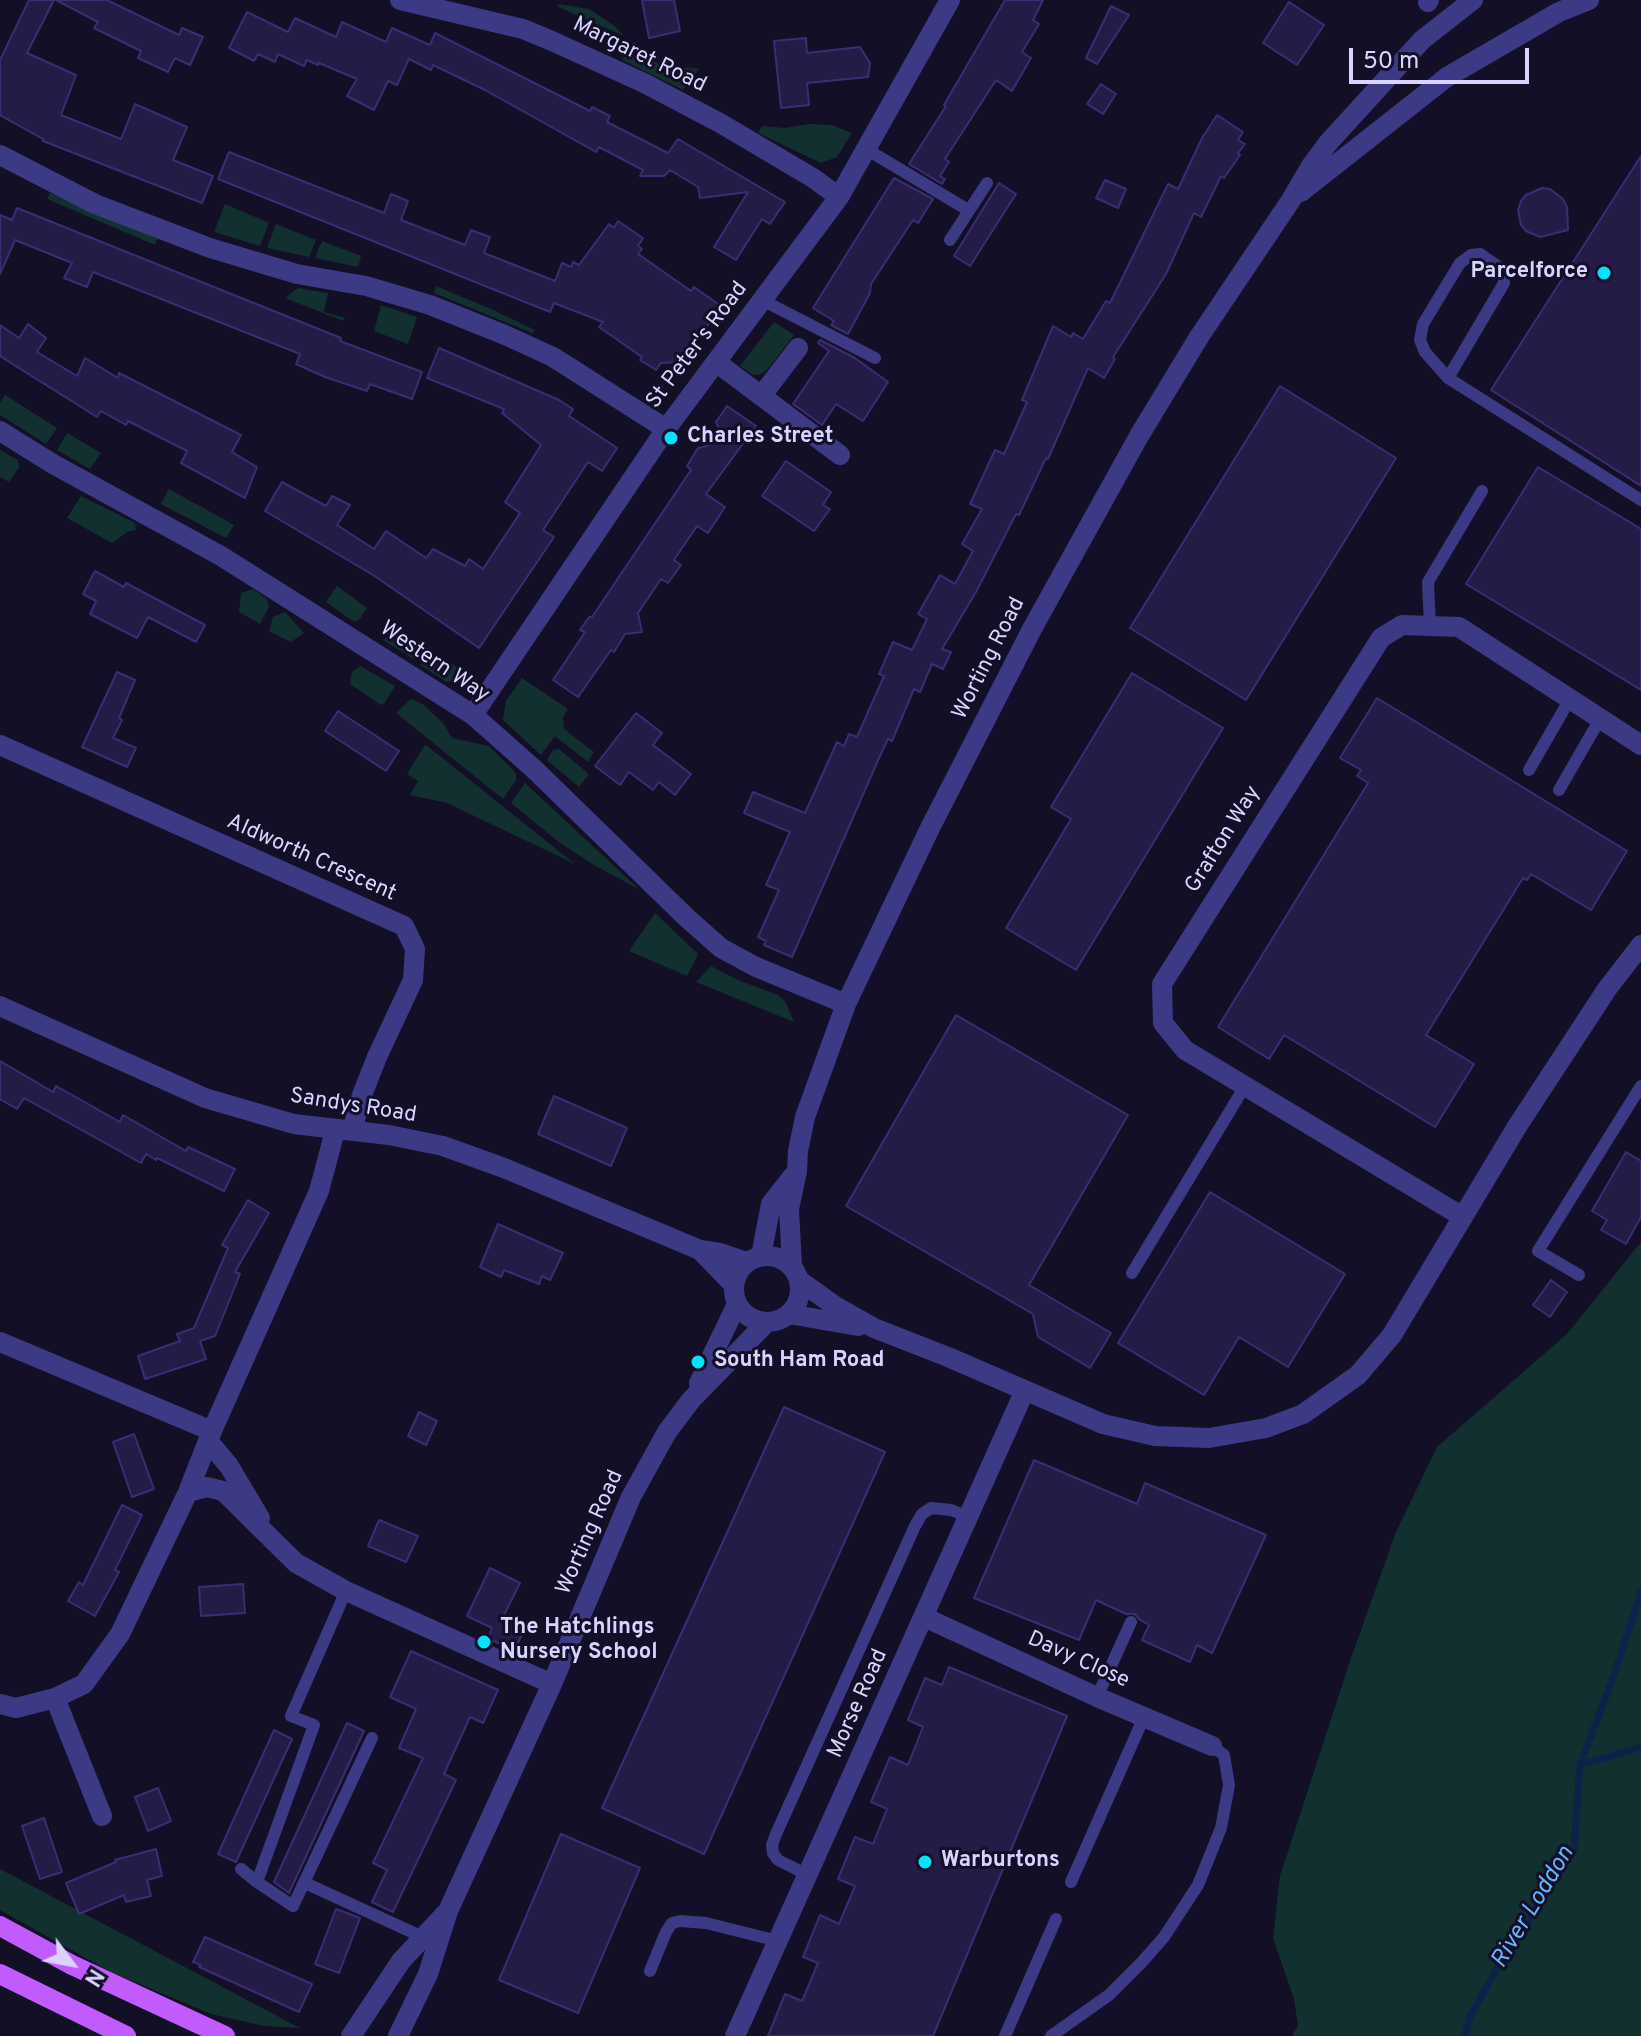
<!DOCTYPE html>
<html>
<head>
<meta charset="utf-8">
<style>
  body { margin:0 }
  #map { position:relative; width:1641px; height:2036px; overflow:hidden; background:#130f26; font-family:Overpass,sans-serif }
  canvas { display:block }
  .north { position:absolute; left:32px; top:1924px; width:80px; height:80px; -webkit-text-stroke:6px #130f26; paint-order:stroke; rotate:122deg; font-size:22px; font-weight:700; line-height:32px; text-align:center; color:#d9d4ff }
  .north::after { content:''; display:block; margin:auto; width:28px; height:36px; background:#d9d4ff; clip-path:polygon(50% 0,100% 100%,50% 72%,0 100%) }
  .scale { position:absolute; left:1349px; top:48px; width:180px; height:36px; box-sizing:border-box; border:4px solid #d9d4ff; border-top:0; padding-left:10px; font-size:24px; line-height:28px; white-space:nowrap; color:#d9d4ff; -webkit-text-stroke:6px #130f26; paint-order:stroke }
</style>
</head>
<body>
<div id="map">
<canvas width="1641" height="2036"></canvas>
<div class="north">N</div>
<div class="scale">50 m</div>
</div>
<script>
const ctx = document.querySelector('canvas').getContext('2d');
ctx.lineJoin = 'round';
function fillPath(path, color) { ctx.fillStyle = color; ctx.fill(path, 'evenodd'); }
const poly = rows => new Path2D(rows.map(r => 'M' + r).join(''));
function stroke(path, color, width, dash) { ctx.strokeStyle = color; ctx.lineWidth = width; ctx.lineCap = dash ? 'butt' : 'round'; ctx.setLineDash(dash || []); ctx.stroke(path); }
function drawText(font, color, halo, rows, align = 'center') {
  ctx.font = font + ' Overpass,sans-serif'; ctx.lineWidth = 6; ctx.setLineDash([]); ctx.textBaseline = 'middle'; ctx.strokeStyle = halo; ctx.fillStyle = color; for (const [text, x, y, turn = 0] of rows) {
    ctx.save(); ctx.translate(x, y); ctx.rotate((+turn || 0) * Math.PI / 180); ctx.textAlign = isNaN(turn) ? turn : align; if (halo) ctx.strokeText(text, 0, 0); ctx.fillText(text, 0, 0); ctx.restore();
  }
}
const green = poly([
  [558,4,589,9,615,26,624,36,558,7],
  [631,45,660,65,699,69,683,90,622,60],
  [810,124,832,125,852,133,837,157,821,163,758,133,762,126,784,128],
  [50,193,158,238,155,245,47,199],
  [225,204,269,223,260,246,214,232],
  [276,224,316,240,309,257,267,248],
  [322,241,361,256,358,267,315,258],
  [436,286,491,309,535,330,532,333,434,293],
  [298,288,328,293,324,312,345,318,343,321,285,298],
  [381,305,417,317,408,344,374,331],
  [774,322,794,335,768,369,761,374,753,375,740,366],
  [5,395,57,428,46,444,0,415,0,403],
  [67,433,101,453,90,469,57,450],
  [0,450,18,460,19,467,9,482,0,477],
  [169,489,234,525,226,538,161,504],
  [81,496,135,523,136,530,129,531,112,543,67,518],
  [337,586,367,608,359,620,354,622,326,602],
  [253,589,267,599,269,607,260,624,239,612,241,593],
  [285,612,304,633,291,642,269,631,273,617],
  [398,628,421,644,423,649,415,660,383,640],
  [430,652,478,679,468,684,445,681,420,665],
  [360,666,395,686,384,704,381,705,350,684,352,672],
  [522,678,568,709,563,717,564,729,594,752,588,762,555,736,541,755,503,720,506,701],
  [411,699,424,705,443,723,452,738,489,746,516,773,516,780,503,799,396,713],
  [425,745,426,745,575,864,447,803,410,795,418,781,407,774],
  [559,749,589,774,579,787,547,760,553,750],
  [525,783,640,890,594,865,560,843,511,803],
  [655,913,698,954,687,976,629,951],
  [711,966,738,980,778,995,785,1001,794,1022,696,982],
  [1641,1242,1641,2036,1292,2036,1298,2025,1294,1999,1273,1938,1280,1876,1350,1661,1396,1532,1437,1447,1567,1334],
  [0,1869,300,2028,264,2026,211,2014,111,1972,0,1910]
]);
const stream = poly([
  [1580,1765,1641,1747],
  [1465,2036,1470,2017,1496,1970,1574,1850,1580,1765,1614,1675,1641,1592]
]);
const building = poly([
  [29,0,54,0,27,53,76,75,61,115,121,139,135,104,187,127,173,160,213,176,202,203,43,141,43,139,0,115,0,60,29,0],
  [56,0,107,0,179,35,182,28,203,37,190,65,175,58,168,72,138,58,141,51,94,28,98,22,56,0],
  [642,0,674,0,680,31,649,38,642,0],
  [1005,0,1043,0,1033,20,1039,24,1022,52,1031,58,1012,91,996,80,945,159,949,162,940,176,945,179,942,184,909,164,946,106,944,105,1005,0],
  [1289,2,1324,25,1297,65,1263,43,1289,2],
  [1111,6,1129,15,1097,64,1086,58,1111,6],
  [247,12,288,32,295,18,336,37,342,22,386,42,392,28,430,45,435,33,590,111,592,107,610,116,607,122,668,153,678,139,785,202,770,224,762,219,736,260,714,247,748,192,700,198,698,187,670,170,664,176,640,176,643,170,599,147,596,152,485,90,433,65,431,70,409,59,397,85,388,81,374,110,347,96,357,79,319,63,318,65,307,60,304,66,278,54,275,62,258,54,254,61,229,48,247,12],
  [806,38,807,53,860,47,870,63,868,77,807,83,809,105,781,108,774,41,806,38],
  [1101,84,1116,94,1103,114,1087,104,1101,84],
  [1217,115,1243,132,1238,140,1245,144,1238,153,1240,155,1224,178,1221,176,1201,217,1194,213,1166,274,1113,357,1115,359,1104,378,1088,368,1048,459,1046,458,1019,515,1016,514,976,592,942,649,951,652,943,669,932,664,920,692,914,689,892,741,888,739,879,758,792,957,764,945,766,941,758,937,779,890,766,885,790,832,744,813,753,792,805,813,837,742,844,746,849,734,857,737,884,676,879,674,893,642,912,650,927,619,918,614,940,575,955,584,973,551,962,544,982,509,970,504,995,450,1004,454,1027,402,1022,400,1053,326,1071,337,1073,333,1083,339,1106,301,1110,303,1168,184,1178,189,1202,138,1217,115],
  [229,152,384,213,391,194,408,201,401,220,465,245,471,230,490,237,484,253,555,281,562,263,571,267,573,262,579,265,609,224,614,228,618,221,643,238,638,246,642,249,638,254,691,291,694,287,721,306,682,362,661,363,656,370,640,360,642,357,599,327,603,322,554,303,550,312,218,179,229,152],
  [1641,156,1641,486,1491,390,1641,156],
  [894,178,933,199,918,223,913,220,871,284,870,293,848,334,831,325,834,321,813,308,894,178],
  [1105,180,1126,189,1118,208,1096,198,1105,180],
  [999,183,1016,194,970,266,954,256,999,183],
  [1542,188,1550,189,1563,199,1567,207,1568,230,1540,237,1526,231,1521,225,1518,210,1521,201,1526,195,1542,188],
  [17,208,341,338,340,341,422,372,412,399,370,384,367,391,325,377,296,364,300,354,93,272,87,287,64,278,72,263,15,240,0,274,0,215,12,220,17,208],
  [28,324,46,338,37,352,77,376,85,358,118,378,119,373,241,435,232,452,257,467,245,498,181,463,187,451,128,421,126,425,101,411,97,417,0,356,0,325,19,338,28,324],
  [820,340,855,358,888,382,863,421,836,404,822,425,793,404,829,351,818,343,820,340],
  [439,348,559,400,573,409,569,416,617,448,602,471,588,462,543,530,554,537,479,648,373,575,265,511,282,482,326,506,332,496,350,505,337,525,374,549,386,531,426,558,433,549,465,566,469,559,483,569,520,513,505,502,541,445,502,413,504,409,427,378,439,348],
  [1280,386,1396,458,1246,700,1130,628,1280,386],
  [727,406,756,426,706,494,725,507,708,533,697,526,674,560,681,565,668,583,661,579,638,613,642,632,625,634,614,652,611,650,578,697,553,680,585,632,580,630,589,617,592,617,691,470,687,466,698,448,707,446,719,429,716,422,727,406],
  [786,461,831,492,823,505,830,509,814,531,762,496,786,461],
  [1538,467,1641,529,1641,690,1466,584,1538,467],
  [95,571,124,587,126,583,205,625,196,642,148,617,137,638,90,614,96,601,83,594,95,571],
  [117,672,135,680,119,718,122,720,113,738,136,748,127,767,82,747,117,672],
  [1132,673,1223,728,1076,970,1006,928,1071,819,1051,807,1132,673],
  [1377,698,1627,851,1591,910,1531,874,1527,880,1523,878,1426,1035,1474,1064,1435,1127,1284,1035,1269,1059,1218,1027,1368,783,1357,776,1361,770,1340,758,1377,698],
  [338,711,399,751,386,771,325,731,338,711],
  [636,713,662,733,653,745,691,774,675,795,659,782,653,790,629,772,620,785,595,766,636,713],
  [956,1015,1128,1115,1029,1285,1111,1333,1090,1368,1038,1337,1033,1314,846,1206,956,1015],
  [0,1061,53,1092,56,1086,120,1122,123,1115,186,1151,188,1147,235,1169,224,1191,157,1158,156,1160,146,1154,141,1163,24,1098,17,1109,0,1099,0,1061],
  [554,1096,627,1128,611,1166,538,1134,554,1096],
  [1626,1152,1641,1161,1641,1217,1626,1244,1601,1230,1607,1220,1592,1211,1626,1152],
  [1210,1192,1345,1274,1288,1367,1239,1337,1204,1395,1118,1343,1210,1192],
  [248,1200,269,1213,235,1272,240,1274,215,1336,200,1341,206,1359,145,1379,138,1356,180,1341,177,1334,194,1328,228,1248,222,1245,248,1200],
  [498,1224,563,1253,550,1280,542,1276,539,1284,504,1270,501,1277,480,1267,498,1224],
  [1551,1280,1567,1292,1550,1317,1533,1305,1551,1280],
  [784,1407,885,1452,704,1854,602,1808,784,1407],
  [419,1412,437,1421,426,1445,408,1436,419,1412],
  [134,1434,154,1489,132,1497,113,1442,134,1434],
  [1034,1460,1137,1504,1145,1483,1266,1535,1212,1653,1197,1645,1190,1662,1142,1640,1149,1625,1140,1620,1135,1614,1126,1614,1096,1600,1079,1640,974,1598,1034,1460],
  [122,1505,142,1515,115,1570,119,1572,95,1616,68,1601,79,1582,83,1585,122,1505],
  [379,1520,418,1536,406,1562,368,1546,379,1520],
  [490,1568,520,1583,504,1615,526,1626,514,1651,488,1638,492,1628,467,1616,490,1568],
  [243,1584,245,1613,201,1616,199,1587,243,1584],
  [411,1651,498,1690,483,1723,470,1717,444,1774,456,1780,393,1912,372,1902,387,1870,373,1863,423,1758,399,1748,416,1709,390,1697,411,1651],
  [949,1667,1067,1716,933,2036,768,2036,785,1994,802,2001,818,1963,803,1957,820,1915,839,1924,855,1886,838,1879,855,1837,873,1844,887,1809,871,1802,890,1757,908,1765,923,1727,908,1720,925,1678,942,1685,949,1667],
  [347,1723,364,1731,289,1893,274,1882,347,1723],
  [274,1730,292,1739,236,1862,218,1854,274,1730],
  [158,1788,171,1821,148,1831,135,1797,158,1788],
  [44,1818,62,1872,40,1879,22,1826,44,1818],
  [561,1834,640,1868,578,2013,499,1980,561,1834],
  [156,1849,162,1876,147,1880,151,1896,126,1902,124,1895,79,1914,66,1883,116,1862,115,1860,156,1849],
  [336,1909,360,1918,339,1973,315,1964,336,1909],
  [205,1937,312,1984,299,2012,199,1967,201,1965,193,1962,205,1937]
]);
const service = poly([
  [866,149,968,210],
  [950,240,987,183],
  [762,300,875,358],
  [1448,378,1425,352,1420,340,1423,324,1460,263,1471,255,1480,254,1503,270,1504,283,1448,378,1641,500],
  [1430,626,1428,582,1482,491],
  [1529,770,1570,699],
  [1559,790,1600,719],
  [1132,1273,1245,1086],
  [1579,1275,1538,1251,1641,1086],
  [346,1591,291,1716,314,1725,257,1882,293,1906,372,1738],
  [1097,1697,1131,1622],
  [241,1869,257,1882],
  [808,1875,778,1860,773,1853,772,1845,776,1834,915,1526,922,1514,931,1508,951,1510,969,1517],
  [1071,1882,1144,1717],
  [305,1883,427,1939],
  [650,1971,666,1932,672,1923,680,1921,706,1923,778,1941],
  [1005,2036,1056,1919],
  [1051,2036,1109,1995,1142,1962,1164,1937,1198,1885,1221,1828,1229,1785,1224,1755,1212,1746]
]);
const minor = poly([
  [400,0,523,29,552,41,644,83,720,123,813,178,839,197],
  [1428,2,1429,0],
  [0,155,95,204,210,248,297,274,366,286,430,305,505,335,553,357,666,429],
  [716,362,840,455],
  [762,395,798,348],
  [473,715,666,429,839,197,950,0],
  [0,745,404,926,415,949,413,980,377,1057,362,1095,352,1130],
  [0,1006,205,1098,294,1124,389,1135,443,1146,504,1168,700,1250,720,1253,746,1262],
  [1463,1217,1185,1050,1163,1023,1162,984,1381,638,1402,625,1459,627,1641,745],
  [700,1250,734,1285],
  [800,1281,835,1306,874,1328,948,1357,1103,1424,1155,1436,1209,1438,1266,1428,1303,1414,1358,1375,1392,1335,1518,1125,1607,989,1641,945],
  [789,1314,858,1326],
  [0,1342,212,1431],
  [209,1442,229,1466,260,1518],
  [188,1492,207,1487,223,1491,296,1563,346,1591,552,1684],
  [924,1617,1097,1697,1212,1746],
  [55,1698,102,1816],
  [0,1704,16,1708,55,1698,84,1684,120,1634,188,1492,212,1431,319,1191,335,1131],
  [735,2036,1025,1390]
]);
const tertiary = poly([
  [1301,192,1447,77,1559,12,1589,0],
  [0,431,53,464,221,556,473,715,534,769,687,918,721,948,756,967,846,1004],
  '734 1289a33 33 0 1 1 66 0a33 33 0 1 1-66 0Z',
  [761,1256,771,1204,793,1176],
  [792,1266,789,1209,797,1171,798,1151,805,1117,846,1004,930,828,1032,629,1139,436,1199,337,1291,200,1311,166,1328,143,1422,40,1473,0],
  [699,1383,737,1304],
  [351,2036,401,1961,445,1914],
  [398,2036,428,1974,448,1911,552,1684,631,1497,667,1432,691,1400,767,1322]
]);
const primary = poly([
  [0,1926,72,1965,225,2036],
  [0,1974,126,2036]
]);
const markers = [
  [1604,273,8,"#00e5ff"],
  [671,438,8,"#00e5ff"],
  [698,1362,8,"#00e5ff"],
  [484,1642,8,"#00e5ff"],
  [925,1862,8,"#00e5ff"]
];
const streetNames = [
  ["Margaret Road",639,56,26],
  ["St Peter's Road",698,346,-53],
  ["Worting Road",990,659,-63],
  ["Western Way",434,663,34],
  ["Grafton Way",1224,840,-58],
  ["Aldworth Crescent",311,859,24],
  ["Sandys Road",353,1107,9],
  ["Worting Road",591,1533,-66],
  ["Davy Close",1078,1661,24],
  ["Morse Road",859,1704,-66]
];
const poiNames = [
  ["Parcelforce",1588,273,"right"],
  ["Charles Street",687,438],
  ["South Ham Road",714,1362],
  ["The Hatchlings",500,1629],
  ["Nursery School",500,1654],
  ["Warburtons",941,1862]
];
const waterNames = [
  ["River Loddon",1534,1908,-59]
];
fillPath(green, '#12302f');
stroke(stream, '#0c2248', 7);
fillPath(building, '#241b47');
stroke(building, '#3b2d73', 2);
stroke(service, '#3d3a85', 12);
stroke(minor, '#3d3a85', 20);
stroke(tertiary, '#3d3a85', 20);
stroke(primary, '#c25bff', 20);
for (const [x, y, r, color] of markers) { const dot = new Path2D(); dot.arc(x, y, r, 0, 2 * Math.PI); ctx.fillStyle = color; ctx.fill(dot); stroke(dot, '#130f26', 3); }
drawText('22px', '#d9d4ff', '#130f26', streetNames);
drawText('bold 22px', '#d9d4ff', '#130f26', poiNames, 'left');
drawText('italic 24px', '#62b6ff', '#130f26', waterNames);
</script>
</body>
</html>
